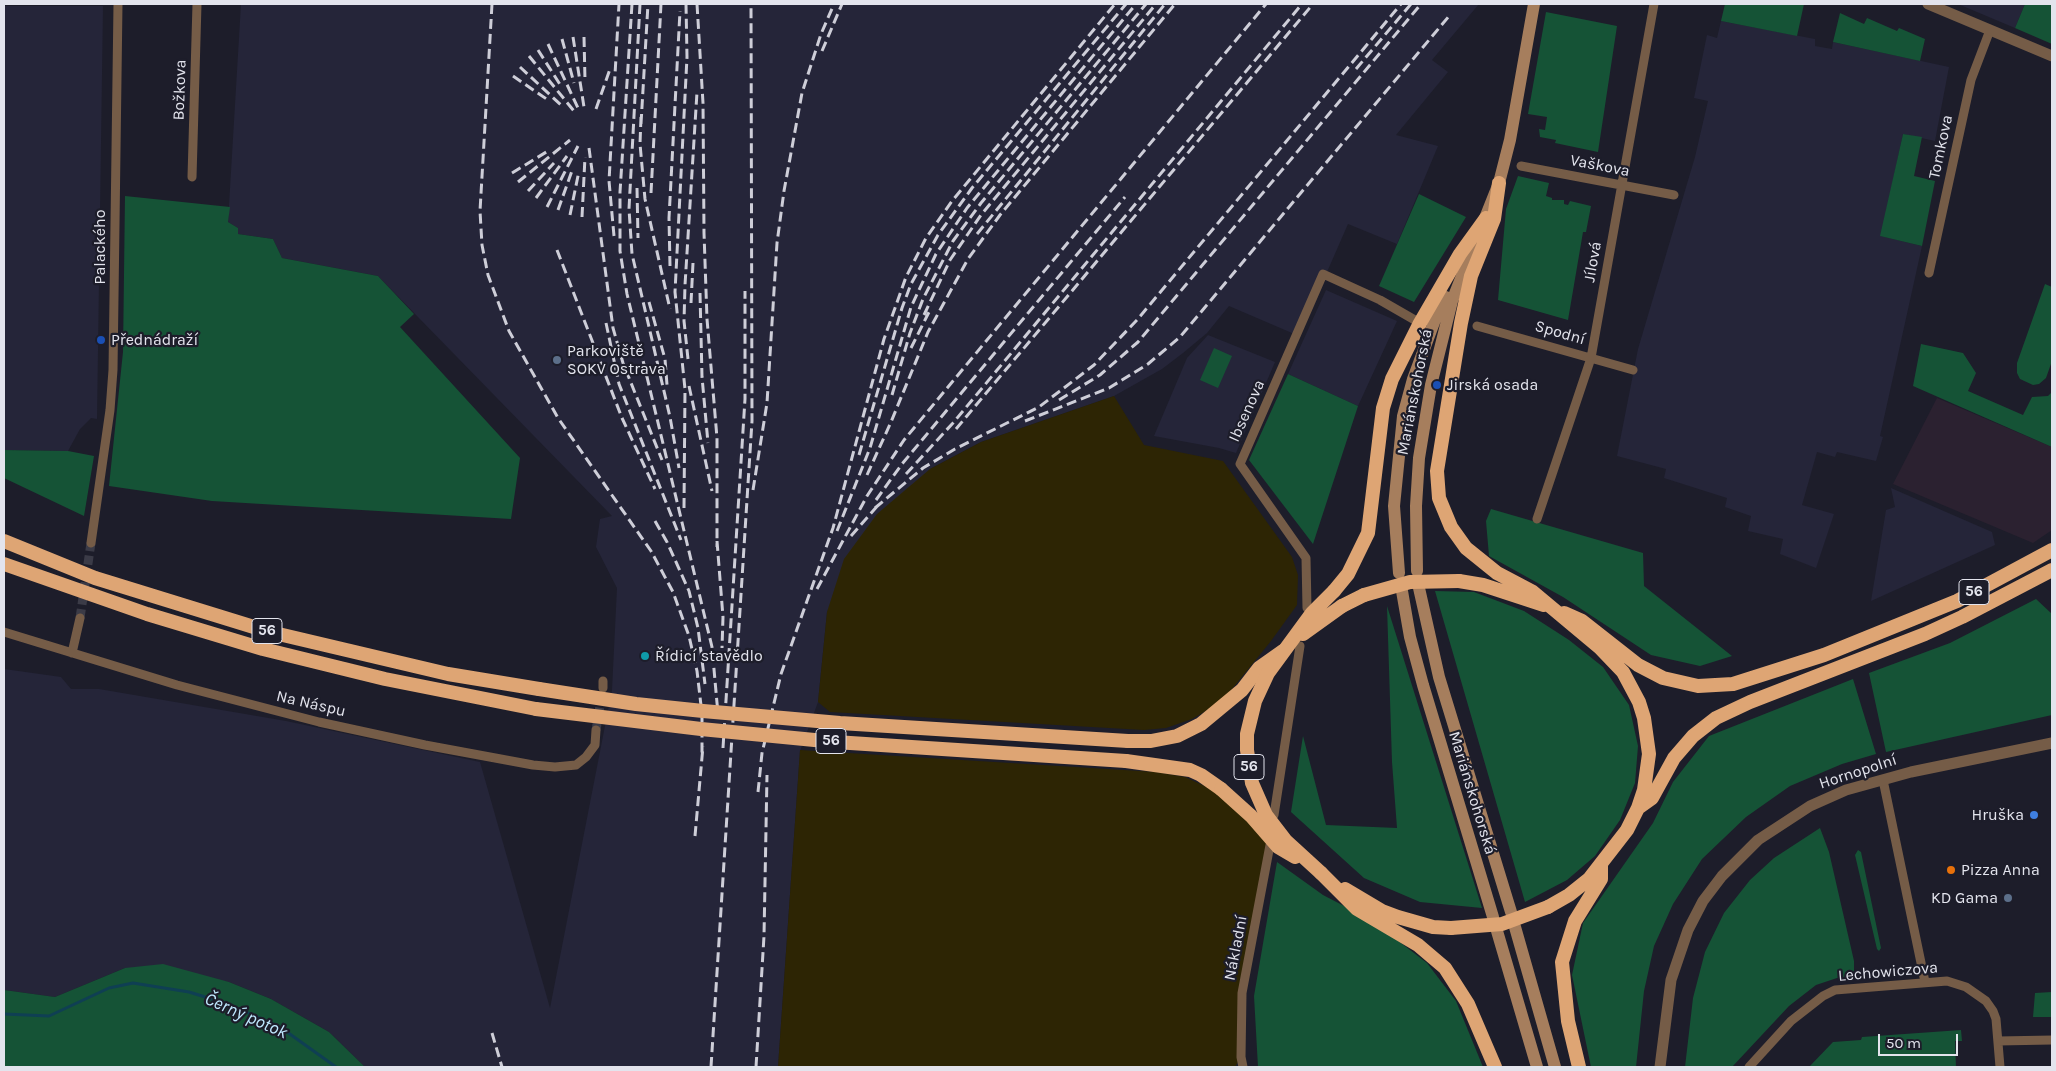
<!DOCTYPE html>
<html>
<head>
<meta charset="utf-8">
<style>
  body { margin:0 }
  #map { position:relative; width:2056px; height:1071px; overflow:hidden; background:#1d1d2a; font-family:Karla,sans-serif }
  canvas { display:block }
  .frame { position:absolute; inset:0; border:5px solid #e3e4ed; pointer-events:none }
  .scale { position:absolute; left:1878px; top:1034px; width:80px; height:22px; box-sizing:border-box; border:2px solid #e3e4ed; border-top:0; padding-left:6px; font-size:15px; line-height:18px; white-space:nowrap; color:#e3e4ed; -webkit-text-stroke:4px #1d1d2a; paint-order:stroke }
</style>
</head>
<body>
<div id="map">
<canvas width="2056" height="1071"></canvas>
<div class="frame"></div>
<div class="scale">50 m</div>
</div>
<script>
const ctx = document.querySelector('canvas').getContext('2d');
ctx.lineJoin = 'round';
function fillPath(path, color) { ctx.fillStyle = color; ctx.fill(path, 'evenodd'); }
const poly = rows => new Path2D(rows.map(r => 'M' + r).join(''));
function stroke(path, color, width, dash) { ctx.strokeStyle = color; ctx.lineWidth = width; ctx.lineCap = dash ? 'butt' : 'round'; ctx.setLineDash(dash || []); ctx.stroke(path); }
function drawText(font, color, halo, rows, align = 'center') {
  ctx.font = font + ' Karla,sans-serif'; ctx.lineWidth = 4.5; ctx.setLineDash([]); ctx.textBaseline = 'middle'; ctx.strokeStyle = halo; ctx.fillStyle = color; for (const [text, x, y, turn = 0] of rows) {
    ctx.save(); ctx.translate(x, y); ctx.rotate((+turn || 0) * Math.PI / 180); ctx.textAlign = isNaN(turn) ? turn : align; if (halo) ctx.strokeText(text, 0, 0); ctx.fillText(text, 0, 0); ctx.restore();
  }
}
const commercial = poly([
  [1937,398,2052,447,2052,530,2033,543,1893,484]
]);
const built = poly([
  [241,4,1479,4,1432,60,1448,72,1396,135,1438,146,1397,244,1348,224,1299,336,1229,306,1207,333,1183,353,1162,369,1114,396,981,442,930,469,827,612,818,702,800,751,778,1067,365,1067,329,1032,271,999,229,982,125,968,55,997,4,990,4,669,61,677,71,689,99,689,286,721,480,762,550,1008,612,690,617,588,596,547,600,519,612,516,378,276,282,258,273,239,238,234,238,228,228,222],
  [1958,4,2025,4,2015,28],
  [4,6,103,6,97,419,91,418,80,429,68,451,4,450],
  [1721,21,1815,39,1815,46,1832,49,1833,42,1949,67,1935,141,1903,134,1881,236,1922,246,1880,436,1883,437,1876,461,1837,452,1835,457,1817,452,1802,505,1834,514,1816,568,1780,554,1783,539,1748,531,1751,516,1725,507,1727,498,1664,478,1666,469,1617,456,1638,349,1695,157,1708,101,1694,98,1707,35,1717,38],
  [1326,290,1397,321,1358,406,1288,374],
  [1208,335,1275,362,1236,453,1219,448,1154,436,1187,358],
  [1891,488,1992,532,1995,545,1871,601,1886,510,1895,507]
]);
const green = poly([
  [1725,4,1804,4,1797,36,1721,21],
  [2025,4,2052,4,2052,44,2015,28],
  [1546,12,1617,26,1598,152,1555,143,1556,140,1540,137,1539,129,1545,130,1547,117,1528,114],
  [1840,13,1864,24,1867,18,1897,31,1899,28,1925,39,1920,61,1833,42],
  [1903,134,1922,137,1914,176,1935,181,1922,246,1880,236],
  [1518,176,1549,183,1546,196,1552,198,1552,200,1564,200,1564,204,1568,205,1570,201,1591,206,1586,232,1583,232,1568,320,1498,300,1506,209],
  [1419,194,1466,217,1414,302,1379,286],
  [125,196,230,207,228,222,238,228,238,234,273,239,282,258,378,276,414,314,400,327,520,458,511,519,212,501,109,486,123,352],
  [2045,284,2052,287,2052,361,2046,378,2039,384,2033,385,2020,379,2017,373,2017,363],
  [1921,344,1963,353,1976,373,1968,391,2023,415,2032,397,2048,396,2052,392,2052,447,1913,386],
  [1214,348,1232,356,1218,388,1200,380],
  [1288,374,1358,406,1313,544,1249,460],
  [4,450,68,451,94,456,84,516,4,478],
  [1491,509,1643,553,1644,586,1732,656,1700,666,1651,655,1563,597,1489,556,1486,521],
  [1435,591,1474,592,1524,611,1569,640,1603,667,1629,705,1638,746,1635,783,1620,820,1595,856,1567,880,1525,902],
  [2036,599,2052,614,2052,715,1886,752,1869,673,1950,643],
  [1387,606,1482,908,1420,902,1364,878,1291,812,1303,736,1326,825,1397,828,1392,762],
  [1853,679,1876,754,1842,764,1790,786,1746,817,1702,859,1673,904,1654,946,1644,991,1636,1067,1591,1067,1572,975,1583,923,1653,823,1673,782,1709,736],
  [1820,828,1829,852,1854,961,1854,976,1837,978,1816,985,1789,1006,1732,1067,1685,1067,1693,998,1705,952,1724,913,1750,880,1774,858],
  [1858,850,1861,852,1881,948,1879,951,1877,949,1855,855],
  [1277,862,1323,895,1371,920,1427,963,1456,1001,1483,1067,1258,1067,1254,996],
  [163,964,229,982,271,999,329,1032,365,1067,4,1067,4,990,55,997,125,968],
  [2052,992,2052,1017,2033,1017,2035,993],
  [1961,1030,1962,1041,1955,1041,1956,1067,1809,1067,1833,1042,1861,1040,1862,1037]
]);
const sand = poly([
  [1114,396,1144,445,1223,461,1292,557,1298,575,1297,605,1271,641,1228,694,1211,708,1192,719,1166,728,1144,730,830,712,818,702,827,612,844,559,877,514,930,469,981,442],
  [800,750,1156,772,1185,777,1211,789,1236,808,1270,845,1242,993,1241,1057,1235,1067,778,1067]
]);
const stream = poly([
  [4,1014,49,1016,109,988,133,983,189,992,228,1004,280,1027,336,1067]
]);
const minorTunnel = poly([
  [80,618,91,543],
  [596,730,602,694]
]);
const minor = poly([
  [1521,166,1674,195],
  [192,177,197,4],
  [1929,273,1971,80,1990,30],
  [1477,326,1633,370],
  [1537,519,1591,358,1654,4],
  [91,543,110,410,113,370,118,4],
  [1307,608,1306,558,1240,464,1323,274,1380,300,1420,323],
  [4,632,177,685,319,722,425,745,533,765,555,767,576,765,586,757,595,745,596,730],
  [72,653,80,618],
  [603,688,603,681],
  [1883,780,1925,982],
  [1274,815,1300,646],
  [1998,1041,2052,1040],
  [1243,1067,1241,1057,1242,993,1270,845],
  [1749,1067,1791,1021,1823,996,1835,990,1947,981,1966,987,1986,1001,1993,1011,1996,1019,2000,1067]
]);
const tertiary = poly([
  [1928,4,2052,56],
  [1660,1067,1671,980,1688,930,1703,901,1722,876,1758,840,1810,806,1846,790,1911,772,2052,743]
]);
const secondary = poly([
  [1417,571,1416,506,1419,458,1431,385,1452,301,1499,183,1510,140,1534,4],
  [1399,573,1394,506,1403,416,1413,379,1436,317,1446,297],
  [1419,588,1439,677,1511,912],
  [1402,591,1410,637,1423,685,1493,917],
  [1515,927,1555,1067],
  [1497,931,1537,1067]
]);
const trunk = poly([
  [1499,183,1494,219,1471,276,1461,323,1437,471,1439,498,1451,527,1466,548,1497,573,1533,592,1600,648,1623,672,1639,702,1644,718,1649,754,1644,790,1638,808,1627,830,1589,879,1569,895,1548,907],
  [4,541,95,578,270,632,448,674,539,689],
  [4,564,147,614,263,649,385,679,536,709],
  [1459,581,1483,585,1544,605],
  [1334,591,1348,574,1368,533,1383,408,1392,379,1420,323,1460,254,1486,218],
  [1342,606,1364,595],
  [1564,613,1582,621,1638,665,1663,678,1698,686,1733,684,1824,655,1957,601,2052,550],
  [1128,741,1151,741,1177,736,1201,724,1242,690,1259,668,1283,651],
  [1126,761,1190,770,1201,775,1221,789],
  [1638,808,1652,798,1674,758,1693,736,1716,718,1750,702,1925,634,1962,617,2052,570],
  [1321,873,1357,909,1418,945,1445,968,1468,1004,1495,1067],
  [1345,889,1382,911,1398,917,1433,927,1451,928],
  [1579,1067,1568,1021,1562,962,1575,921,1601,879,1601,864]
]);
const rail = poly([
  [492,4,480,211,482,245,488,275,509,331,558,418,651,551,673,592,689,636,697,671,702,714,702,753],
  [632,4,620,192,620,251,627,294,712,647,718,714],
  [640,4,629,209,632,254,670,417,679,468],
  [697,4,703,103,704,233,707,319,717,438,717,547],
  [573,37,584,107],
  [584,37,585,80],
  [562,39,574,83],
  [548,44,578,108],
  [538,50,561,86],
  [822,51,842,4],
  [529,56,574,111],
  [520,67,562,106],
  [1356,69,1411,4],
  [513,76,548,100],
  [596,109,610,69],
  [641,117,640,144,645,199,670,309],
  [641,124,648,4],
  [589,148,613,328,623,363,662,460],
  [512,173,548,151],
  [518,182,570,140],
  [637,188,638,238],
  [528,191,554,163],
  [651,193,661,4],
  [536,198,567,156],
  [547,207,578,146],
  [558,210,573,168],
  [570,215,579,171],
  [582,217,585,157],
  [977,234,1165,4],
  [614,236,609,181,619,4],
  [557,250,622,418,655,489],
  [670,266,669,218,680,11],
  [700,293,702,377,708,443],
  [649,302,665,359,667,385],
  [691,303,693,263],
  [924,315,950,260,981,215,1156,4],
  [606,323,619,384,681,540],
  [911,348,930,310],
  [688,359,684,321,685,285,697,92],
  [689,386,712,491],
  [892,395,910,333,923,299,953,241,981,203,1146,4],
  [1059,400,1100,375,1138,342,1421,4],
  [1025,421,1109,388,1148,364,1180,337,1450,15],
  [956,429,1313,4],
  [859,455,902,308,911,284,938,235,972,188,1126,4],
  [906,474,953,423,1302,4],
  [867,475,891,422,928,332,968,259,1000,215,1175,4],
  [753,490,767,403,777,243,784,191,802,93,821,34,834,4],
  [876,500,902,464,1125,197],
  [684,508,685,389,675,292,687,57,686,4],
  [875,508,923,468,955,449,1039,407,1094,365,1137,320,1401,4],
  [655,521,667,542,689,591,698,628,705,684],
  [837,531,870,448,911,307,936,254,967,208,1136,4],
  [851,536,879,504],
  [717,541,723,617,722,648],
  [817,589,867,496,904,440,1266,4],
  [723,748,745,399,745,291],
  [758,792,762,753,781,674,833,528,884,339,906,277,926,238,952,201,1115,4],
  [695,836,703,746],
  [492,1033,502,1067],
  [711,1067,752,421,751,4],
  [756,1067,764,936,767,775]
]);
const trunkBridge = poly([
  [1364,595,1410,582,1459,581],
  [1303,634,1342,606],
  [539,689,636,704,703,711,840,723,1128,741],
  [536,709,701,729,835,742,1126,761],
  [1221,789,1251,816,1278,847,1295,857],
  [1321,873,1286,841,1266,815,1252,783,1247,750,1247,734,1255,701,1268,673,1312,613,1334,591],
  [1451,928,1502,924,1548,907]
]);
const markers = [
  [101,340,5,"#1a4fb4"],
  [557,360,5,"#5c6f8a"],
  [1437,385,5,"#1a4fb4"],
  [645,656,5,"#0f9aa8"],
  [2034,815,5,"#3f7fe0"],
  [1951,870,5,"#e8710a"],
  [2008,898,5,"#5c6f8a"]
];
const shields = [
  [1974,592,30],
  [267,631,30],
  [831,741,30],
  [1249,767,30]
];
const shieldNames = [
  ["56",1974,592],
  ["56",267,631],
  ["56",831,741],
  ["56",1249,767]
];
const streetNames = [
  ["Božkova",180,90,-88],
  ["Tomkova",1941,147,-78],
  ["Vaškova",1600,166,11],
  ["Palackého",100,247,-90],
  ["Jílová",1593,262,-80],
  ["Spodní",1560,333,16],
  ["Mariánskohorská",1415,392,-79],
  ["Ibsenova",1247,411,-66],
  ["Na Náspu",311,704,13],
  ["Hornopolní",1858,772,-18],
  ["Mariánskohorská",1472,793,73],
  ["Nákladní",1236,948,-79],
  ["Lechowiczova",1888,972,-5]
];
const poiNames = [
  ["Přednádraží",111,340],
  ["Parkoviště",567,351],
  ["SOKV Ostrava",567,369],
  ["Jirská osada",1447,385],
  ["Řídicí stavědlo",655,656],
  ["Hruška",2024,815,"right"],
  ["Pizza Anna",1961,870],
  ["KD Gama",1998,898,"right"]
];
const waterNames = [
  ["Černý potok",246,1016,24]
];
fillPath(commercial, '#2b2130');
fillPath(built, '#252539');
fillPath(green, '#155336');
fillPath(sand, '#2d2504');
stroke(stream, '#0f3f53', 3);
stroke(minorTunnel, '#3b3b47', 9, [9, 4.5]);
stroke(minor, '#755c47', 9);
stroke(tertiary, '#755c47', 11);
stroke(secondary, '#a67e5d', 12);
stroke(trunk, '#dea574', 14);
stroke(rail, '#ceced8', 3, [10, 5]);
stroke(trunkBridge, '#dea574', 14);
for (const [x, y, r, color] of markers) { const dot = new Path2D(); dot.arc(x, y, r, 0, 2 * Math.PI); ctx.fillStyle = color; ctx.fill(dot); stroke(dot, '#1d1d2a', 2); }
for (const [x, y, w] of shields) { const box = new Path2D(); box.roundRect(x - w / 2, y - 12.5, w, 25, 4); ctx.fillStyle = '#1d1d2a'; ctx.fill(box); stroke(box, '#e3e4ed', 1); }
drawText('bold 15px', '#e3e4ed', null, shieldNames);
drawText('16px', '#e3e4ed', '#1d1d2a', streetNames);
drawText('16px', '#e3e4ed', '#1d1d2a', poiNames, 'left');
drawText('italic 18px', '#c0e9ff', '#1d1d2a', waterNames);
</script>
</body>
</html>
